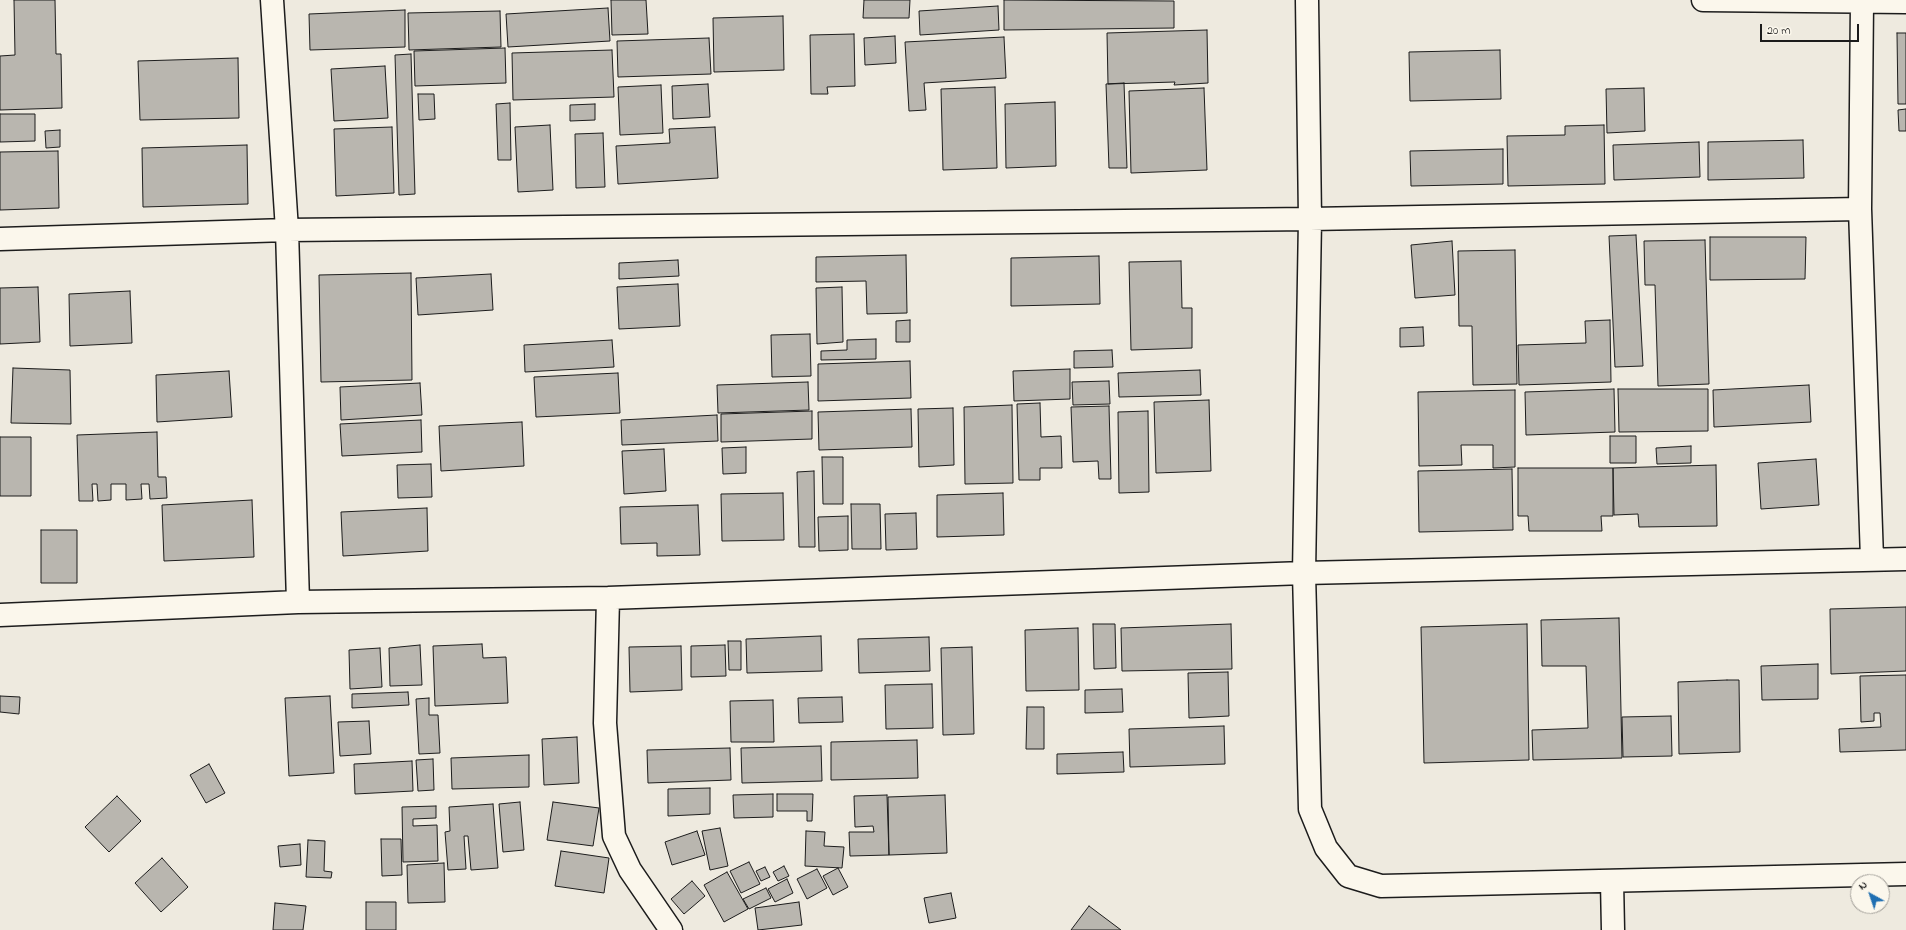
<!DOCTYPE html>
<html>
<head>
<meta charset="utf-8">
<style>
  body { margin:0 }
  #map { position:relative; width:1906px; height:930px; overflow:hidden; background:#eeeadf; font-family:"Indie Flower",sans-serif }
  canvas { display:block }
  .north { position:absolute; left:1850px; top:874px; width:40px; height:40px; box-sizing:border-box; background:#fbf7ec; border:1px solid #a29f99; border-radius:50%; rotate:320deg; font-size:11px; font-weight:700; line-height:16px; text-align:center; color:#1c1c1c }
  .north::after { content:''; display:block; margin:auto; width:14px; height:18px; background:#1f6fb2; clip-path:polygon(50% 0,100% 100%,50% 72%,0 100%) }
  .scale { position:absolute; left:1760px; top:24px; width:99px; height:18px; box-sizing:border-box; border:2px solid #1c1c1c; border-top:0; padding-left:5px; font-size:12px; line-height:14px; white-space:nowrap; color:#1c1c1c; -webkit-text-stroke:3px #fbf7ec; paint-order:stroke }
</style>
</head>
<body>
<div id="map">
<canvas width="1906" height="930"></canvas>
<div class="north">N</div>
<div class="scale">20 m</div>
</div>
<script>
const ctx = document.querySelector('canvas').getContext('2d');
ctx.lineJoin = 'round';
function fillPath(path, color) { ctx.fillStyle = color; ctx.fill(path, 'evenodd'); }
const poly = rows => new Path2D(rows.map(r => 'M' + r).join(''));
function stroke(path, color, width, dash) { ctx.strokeStyle = color; ctx.lineWidth = width; ctx.lineCap = dash ? 'butt' : 'round'; ctx.setLineDash(dash || []); ctx.stroke(path); }
const building = poly([
  [14,0,55,0,56,54,61,54,62,108,0,110,0,56,15,55,14,0],
  [611,0,646,0,648,34,612,35,611,0],
  [864,0,910,0,909,18,863,18,864,0],
  [1004,0,1174,1,1174,28,1004,30,1004,0],
  [998,6,999,30,920,35,919,11,998,6],
  [608,8,610,41,508,47,506,14,608,8],
  [405,10,405,47,310,50,309,14,405,10],
  [500,11,501,47,409,50,408,13,500,11],
  [783,16,784,70,714,72,713,18,783,16],
  [1207,30,1208,83,1174,85,1175,82,1108,84,1107,33,1207,30],
  [1897,33,1906,33,1906,104,1898,104,1897,33],
  [854,34,855,86,827,87,828,94,811,94,810,35,854,34],
  [895,36,896,63,865,65,864,38,895,36],
  [1004,37,1006,78,924,83,926,110,909,111,905,42,1004,37],
  [709,38,711,74,618,77,617,41,709,38],
  [505,48,506,83,415,86,414,51,505,48],
  [612,50,614,97,513,100,512,53,612,50],
  [1500,50,1501,99,1410,101,1409,52,1500,50],
  [411,54,415,194,399,195,395,55,411,54],
  [238,58,239,118,140,120,138,61,238,58],
  [385,66,388,118,334,121,331,69,385,66],
  [1124,83,1127,168,1109,168,1106,84,1124,83],
  [708,84,710,117,673,119,672,86,708,84],
  [661,85,663,133,620,135,618,87,661,85],
  [995,87,997,168,943,170,941,89,995,87],
  [1204,88,1207,170,1131,173,1129,91,1204,88],
  [1644,88,1645,131,1607,133,1606,89,1644,88],
  [418,94,434,94,435,119,419,120,418,94],
  [1055,102,1056,166,1006,168,1005,104,1055,102],
  [510,103,511,160,498,160,496,104,510,103],
  [595,104,595,120,570,121,570,105,595,104],
  [1906,109,1906,131,1899,131,1898,110,1906,109],
  [0,114,35,114,35,141,0,142,0,114],
  [550,125,553,190,518,192,515,127,550,125],
  [1604,125,1605,184,1508,186,1507,136,1565,135,1565,126,1604,125],
  [392,127,394,193,336,196,334,129,392,127],
  [715,127,718,178,618,184,616,146,670,143,669,129,715,127],
  [60,130,60,147,46,148,45,131,60,130],
  [603,133,605,187,576,188,575,134,603,133],
  [1803,140,1804,178,1708,180,1708,142,1803,140],
  [1699,142,1700,177,1614,180,1613,145,1699,142],
  [247,145,248,204,143,207,142,148,247,145],
  [1503,149,1503,184,1411,186,1410,151,1503,149],
  [58,151,59,208,0,210,0,152,58,151],
  [1636,235,1643,366,1615,367,1609,236,1636,235],
  [1710,237,1806,237,1805,279,1710,280,1710,237],
  [1705,240,1709,384,1658,386,1655,285,1645,285,1644,241,1705,240],
  [1452,241,1455,295,1415,298,1411,245,1452,241],
  [1515,250,1517,384,1473,385,1472,326,1459,326,1458,251,1515,250],
  [906,255,907,313,867,314,866,281,816,282,816,257,906,255],
  [1099,256,1100,304,1011,306,1011,258,1099,256],
  [678,260,679,276,619,279,619,263,678,260],
  [1181,261,1182,308,1192,308,1192,348,1131,350,1129,262,1181,261],
  [411,273,412,380,321,382,319,275,411,273],
  [491,274,493,310,418,315,416,278,491,274],
  [678,284,680,326,619,329,617,287,678,284],
  [38,287,40,342,0,344,0,288,38,287],
  [842,287,843,342,817,344,816,288,842,287],
  [130,291,132,343,70,346,69,294,130,291],
  [910,320,910,342,896,342,896,321,910,320],
  [1610,320,1611,382,1519,385,1518,345,1586,343,1585,321,1610,320],
  [1423,327,1424,346,1400,347,1400,328,1423,327],
  [810,334,811,376,772,377,771,335,810,334],
  [876,339,876,359,821,360,821,351,847,350,847,340,876,339],
  [612,340,614,367,525,372,524,345,612,340],
  [1112,350,1113,367,1074,368,1074,351,1112,350],
  [910,361,911,398,818,401,818,364,910,361],
  [13,368,70,370,71,424,11,423,13,368],
  [1070,369,1070,399,1014,401,1013,371,1070,369],
  [1200,370,1201,395,1119,397,1118,373,1200,370],
  [229,371,232,417,157,422,156,375,229,371],
  [618,373,620,413,536,417,534,377,618,373],
  [1109,381,1110,404,1073,405,1072,382,1109,381],
  [808,382,809,410,718,413,717,385,808,382],
  [420,383,422,415,341,420,340,387,420,383],
  [1809,385,1811,422,1714,427,1713,390,1809,385],
  [1614,389,1615,432,1526,435,1525,392,1614,389],
  [1618,389,1708,389,1708,431,1619,432,1618,389],
  [1515,390,1515,467,1493,468,1493,445,1461,445,1462,465,1419,466,1418,392,1515,390],
  [1209,400,1211,471,1156,473,1154,402,1209,400],
  [1040,403,1041,437,1061,436,1062,468,1040,468,1040,480,1019,480,1017,404,1040,403],
  [1012,405,1013,483,965,484,964,407,1012,405],
  [1109,406,1111,479,1099,479,1098,461,1073,462,1071,407,1109,406],
  [953,408,954,465,919,467,918,409,953,408],
  [911,409,912,447,819,450,818,412,911,409],
  [812,411,812,439,721,442,721,414,812,411],
  [1148,411,1149,492,1119,493,1118,412,1148,411],
  [717,415,718,441,622,445,621,420,717,415],
  [421,420,422,452,342,456,340,424,421,420],
  [522,422,524,466,441,471,439,426,522,422],
  [157,432,158,477,166,477,167,498,150,499,149,484,141,484,142,499,126,500,126,484,111,484,111,500,98,501,97,484,92,484,93,501,79,501,77,435,157,432],
  [1610,436,1636,436,1636,463,1610,463,1610,436],
  [0,437,31,437,31,496,0,496,0,437],
  [1691,446,1691,463,1657,464,1656,448,1691,446],
  [746,447,746,473,723,474,722,448,746,447],
  [664,449,666,491,624,494,622,451,664,449],
  [822,457,843,457,843,504,823,504,822,457],
  [1816,459,1819,505,1761,509,1758,463,1816,459],
  [431,464,432,497,398,498,397,465,431,464],
  [1716,465,1717,526,1639,527,1638,514,1614,515,1613,468,1716,465],
  [1518,468,1613,468,1613,516,1601,516,1602,531,1529,531,1528,516,1518,516,1518,468],
  [1512,469,1513,530,1419,532,1418,471,1512,469],
  [814,471,815,547,799,547,797,472,814,471],
  [783,493,784,540,722,541,721,494,783,493],
  [1003,493,1004,535,937,537,937,495,1003,493],
  [252,500,254,557,164,561,162,505,252,500],
  [851,504,880,504,881,549,852,549,851,504],
  [698,505,700,555,657,556,657,543,621,544,620,507,698,505],
  [427,508,428,551,343,556,341,512,427,508],
  [916,513,917,549,886,550,885,514,916,513],
  [848,516,848,550,819,551,818,517,848,516],
  [41,530,77,530,77,583,41,583,41,530],
  [1906,607,1906,671,1831,674,1830,609,1906,607],
  [1619,618,1622,758,1533,760,1532,730,1588,728,1586,666,1542,666,1541,620,1619,618],
  [1093,624,1115,624,1116,668,1094,669,1093,624],
  [1231,624,1232,669,1122,671,1121,628,1231,624],
  [1527,624,1529,760,1424,763,1421,627,1527,624],
  [1078,628,1079,690,1026,691,1025,630,1078,628],
  [821,636,822,671,747,673,746,639,821,636],
  [929,637,930,671,859,673,858,639,929,637],
  [728,641,741,641,741,670,729,670,728,641],
  [482,644,483,658,506,657,508,703,435,706,433,646,482,644],
  [420,645,422,685,390,686,389,648,420,645],
  [725,645,726,676,691,677,691,646,725,645],
  [681,646,682,690,630,692,629,647,681,646],
  [972,647,974,734,943,735,941,648,972,647],
  [380,648,382,687,350,689,349,650,380,648],
  [1818,664,1818,699,1762,700,1761,666,1818,664],
  [1228,672,1229,716,1189,718,1188,673,1228,672],
  [1906,675,1906,750,1840,752,1839,729,1881,727,1880,713,1874,713,1874,721,1861,722,1860,676,1906,675],
  [1727,680,1739,680,1740,752,1679,754,1678,682,1727,680],
  [932,684,933,728,886,729,885,685,932,684],
  [1122,689,1123,712,1085,713,1085,690,1122,689],
  [408,692,409,705,352,708,352,694,408,692],
  [0,696,20,697,19,714,0,712,0,696],
  [330,696,334,773,289,776,285,698,330,696],
  [842,697,843,722,799,723,798,698,842,697],
  [429,698,429,715,438,715,440,753,419,754,416,699,429,698],
  [773,700,774,742,731,742,730,701,773,700],
  [1027,707,1044,707,1044,749,1026,749,1027,707],
  [1671,716,1672,756,1623,757,1622,717,1671,716],
  [369,721,371,754,340,756,338,722,369,721],
  [1224,726,1225,764,1130,767,1129,729,1224,726],
  [577,737,579,783,544,785,542,739,577,737],
  [917,740,918,778,831,780,831,742,917,740],
  [821,746,822,781,742,783,741,748,821,746],
  [730,748,731,780,648,783,647,750,730,748],
  [1123,752,1124,772,1057,774,1057,754,1123,752],
  [529,755,529,787,452,789,451,758,529,755],
  [433,759,434,790,418,791,416,760,433,759],
  [412,761,413,791,355,794,354,764,412,761],
  [209,764,225,793,206,803,190,775,209,764],
  [710,788,710,814,668,816,668,789,710,788],
  [773,794,773,817,734,818,733,795,773,794],
  [777,794,813,794,812,821,807,821,807,811,777,811,777,794],
  [887,795,889,855,850,856,849,832,874,832,873,826,855,827,854,796,887,795],
  [945,795,947,853,889,855,888,797,945,795],
  [117,796,141,821,109,852,85,827,117,796],
  [520,802,524,850,503,852,499,804,520,802],
  [553,802,599,808,593,846,547,840,553,802],
  [493,804,498,868,471,870,468,836,464,836,466,869,448,870,445,832,450,831,449,807,493,804],
  [436,806,436,818,413,819,413,826,437,825,438,861,403,862,402,807,436,806],
  [720,828,728,866,710,870,702,831,720,828],
  [697,831,705,855,672,865,665,842,697,831],
  [806,831,825,832,824,846,844,847,842,868,805,866,806,831],
  [381,839,401,839,402,875,382,876,381,839],
  [308,840,325,841,324,871,332,872,331,878,306,877,308,840],
  [300,844,301,865,280,867,278,846,300,844],
  [561,851,609,858,604,893,555,886,561,851],
  [162,858,188,887,161,912,135,883,162,858],
  [749,862,760,884,741,893,730,871,749,862],
  [444,863,445,902,408,903,407,865,444,863],
  [784,866,789,876,778,881,773,872,784,866],
  [765,867,770,877,761,881,756,871,765,867],
  [838,868,848,887,833,895,823,876,838,868],
  [817,869,827,888,807,899,797,879,817,869],
  [727,872,748,909,724,922,704,885,727,872],
  [787,879,793,893,775,902,768,889,787,879],
  [692,881,705,896,684,914,671,899,692,881],
  [766,888,771,898,749,909,743,899,766,888],
  [951,893,956,918,929,923,924,898,951,893],
  [366,902,396,902,396,930,366,930,366,902],
  [799,902,802,925,758,930,755,908,799,902],
  [275,903,306,906,303,930,273,930,275,903],
  [1089,906,1121,930,1071,930,1089,906]
]);
const minor = poly([
  [272,0,287,230,298,602],
  [1307,0,1310,219,1304,573,1310,809,1326,848,1348,876,1381,886,1906,874],
  [1703,0,1906,2],
  [1862,2,1860,209,1872,559],
  [0,239,287,230,1310,219,1860,209],
  [608,598,605,723,614,836,630,870,671,930],
  [0,615,298,602,608,598,1304,573,1906,559],
  [1612,881,1613,930]
]);
fillPath(building, '#b9b6af');
stroke(building, '#1c1c1c', 1);
stroke(minor, '#1c1c1c', 25);
stroke(minor, '#fbf7ec', 22);
</script>
</body>
</html>
